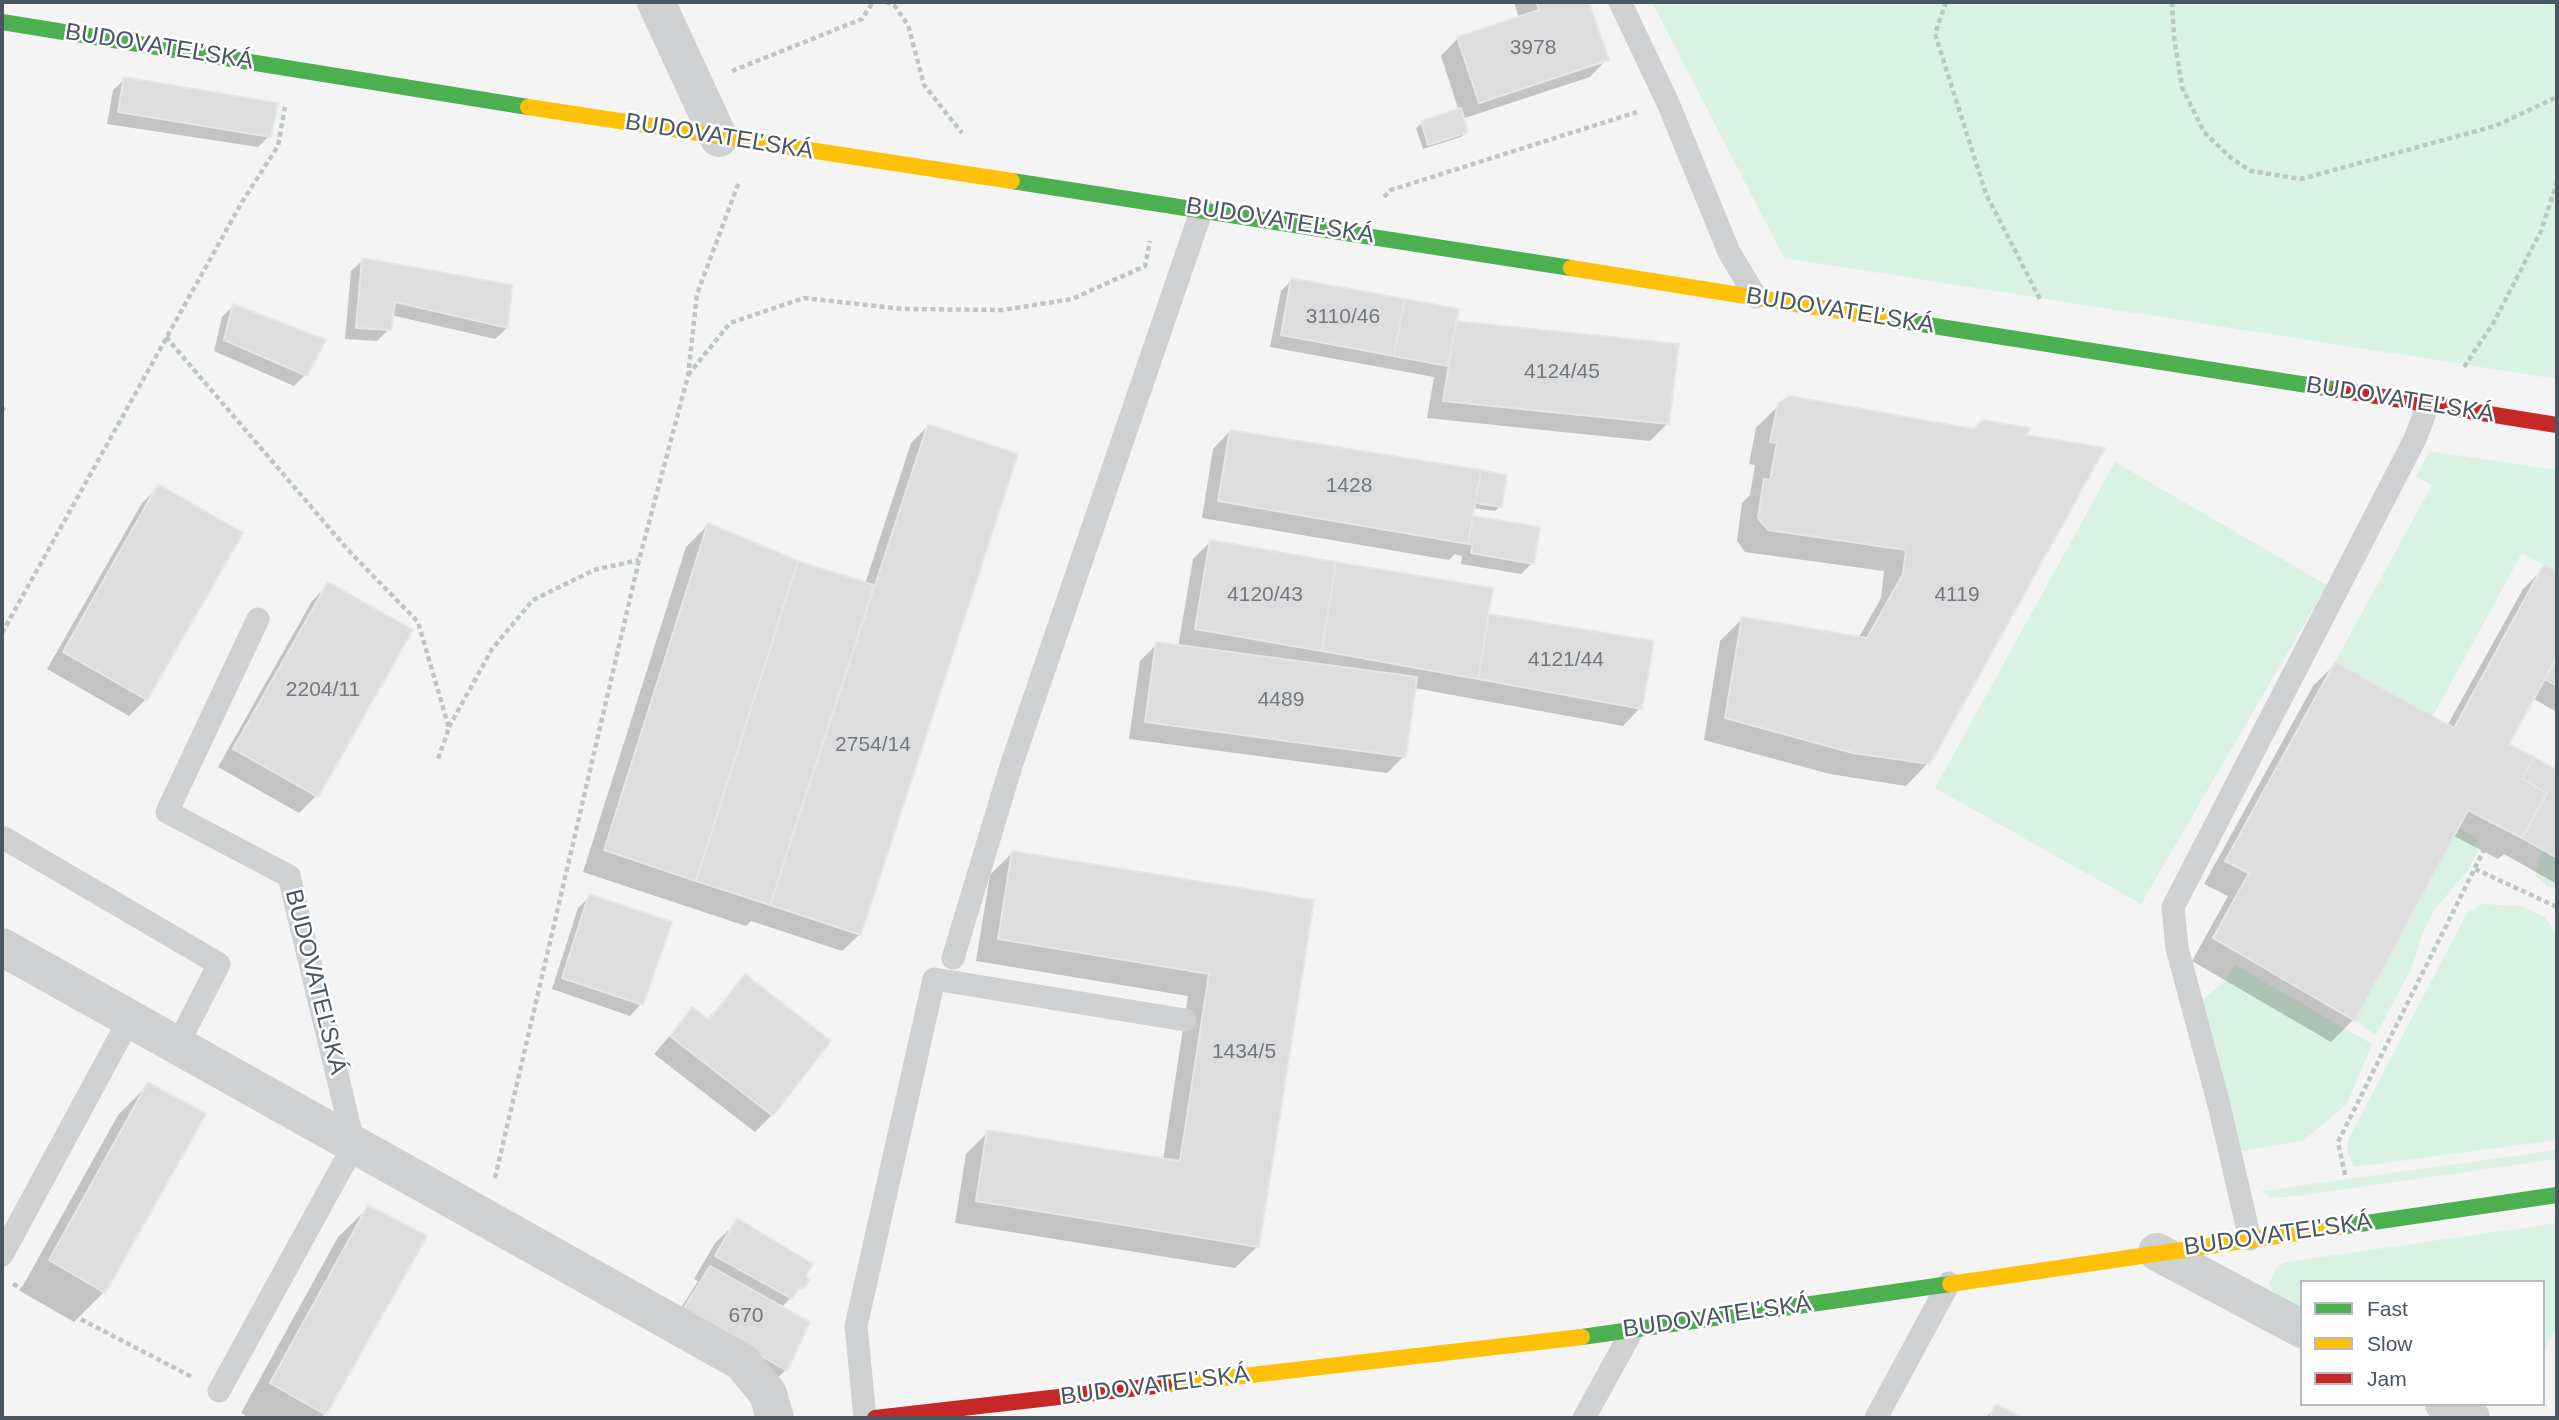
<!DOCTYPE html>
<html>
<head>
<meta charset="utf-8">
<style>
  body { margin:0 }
  #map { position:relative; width:2559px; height:1420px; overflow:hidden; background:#f4f4f4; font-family:Arial,sans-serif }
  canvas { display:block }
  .frame { position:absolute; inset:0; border:4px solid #4a5661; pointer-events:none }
  .legend { position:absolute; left:2300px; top:1280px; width:245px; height:126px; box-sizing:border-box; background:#fff; border:2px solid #b7bbc0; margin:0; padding:9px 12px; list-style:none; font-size:21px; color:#4a5661 }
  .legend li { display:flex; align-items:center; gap:14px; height:35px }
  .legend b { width:35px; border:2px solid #b7bbc0 }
</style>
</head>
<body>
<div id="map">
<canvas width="2559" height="1420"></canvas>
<div class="frame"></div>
<ul class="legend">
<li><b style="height:9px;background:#4caf50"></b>Fast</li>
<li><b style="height:9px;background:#ffc107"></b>Slow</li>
<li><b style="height:9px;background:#c62828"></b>Jam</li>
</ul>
</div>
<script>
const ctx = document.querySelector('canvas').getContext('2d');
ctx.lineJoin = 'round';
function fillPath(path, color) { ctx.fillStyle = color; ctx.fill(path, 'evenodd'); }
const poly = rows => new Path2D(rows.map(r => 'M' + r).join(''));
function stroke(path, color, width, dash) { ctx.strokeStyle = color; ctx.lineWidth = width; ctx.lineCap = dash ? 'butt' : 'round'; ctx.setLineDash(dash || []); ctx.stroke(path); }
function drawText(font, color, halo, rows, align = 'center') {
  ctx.font = font + ' Arial,sans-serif'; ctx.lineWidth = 5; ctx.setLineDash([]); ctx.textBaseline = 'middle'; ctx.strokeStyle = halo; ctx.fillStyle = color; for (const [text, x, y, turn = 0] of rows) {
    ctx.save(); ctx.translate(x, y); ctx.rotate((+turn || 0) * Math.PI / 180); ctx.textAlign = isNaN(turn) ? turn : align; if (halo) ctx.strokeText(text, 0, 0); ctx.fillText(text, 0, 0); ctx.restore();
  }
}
const green = poly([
  [1652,2,2557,2,2557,379,1784,258],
  [2429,451,2557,470,2557,572,2522,553,2433,716,2335,662,2432,485,2416,477],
  [2115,462,2327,585,2141,904,1935,788],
  [2458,827,2478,838,2474,846,2478,850,2469,869,2434,910,2422,935,2412,967,2376,1035,2355,1021],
  [2542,849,2557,858,2557,889,2547,886,2535,875],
  [2482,904,2521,906,2545,917,2557,935,2557,1140,2354,1167,2347,1151,2348,1140,2467,913],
  [2235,965,2372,1044,2347,1104,2303,1141,2237,1152,2198,1004,2225,981],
  [2557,1150,2557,1159,2297,1196,2272,1198,2261,1191],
  [2557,1223,2557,1327,2543,1352,2543,1282,2302,1282,2302,1313,2273,1292,2269,1283,2278,1265,2286,1262]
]);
const shadow = poly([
  [1514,2,1587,2,1607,59,1590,77,1462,119,1466,132,1461,137,1423,149,1416,128,1422,123,1459,111,1441,56,1458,38,1519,18],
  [125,79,269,136,258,147,107,124,113,90],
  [363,260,507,328,495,339,391,315,389,329,377,341,345,339,351,271],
  [1292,280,1454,323,1667,424,1650,441,1427,418,1434,377,1270,347,1281,291],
  [233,306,305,375,294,386,214,351,222,317],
  [1779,405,1973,431,1928,763,1906,786,1830,774,1704,740,1720,641,1742,619,1858,639,1881,598,1884,571,1745,552,1737,541,1742,503,1750,495,1755,465,1749,464,1756,428],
  [2,406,6,408,2,417],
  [928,426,860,934,842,951,751,921,746,926,583,872,686,547,708,525,798,563,865,584,911,443],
  [1230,431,1500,506,1495,511,1472,508,1471,517,1538,528,1532,563,1521,574,1461,564,1462,556,1455,554,1449,560,1202,518,1213,449],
  [159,486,146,699,129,716,47,669,142,503],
  [1210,542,1487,616,1652,642,1640,708,1623,726,1414,688,1404,756,1387,773,1129,739,1140,661,1157,644,1178,647,1193,559],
  [2545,567,2557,574,2557,712,2532,698,2507,745,2557,772,2557,884,2504,854,2498,859,2452,835,2353,1020,2331,1042,2192,961,2228,896,2204,884,2313,686,2335,664,2447,726,2523,589],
  [329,584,410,631,316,796,299,813,218,767,312,601],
  [1013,852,1312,901,1258,1246,1235,1268,955,1223,966,1154,988,1132,1163,1160,1188,996,976,961,990,875],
  [590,896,641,1004,630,1016,552,989,578,908],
  [745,976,772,1115,755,1132,654,1054,692,1010,707,1020],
  [149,1084,104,1292,74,1322,20,1291,118,1115],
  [369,1207,325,1414,321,1418,249,1418,241,1413,338,1237],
  [738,1221,804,1275,802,1287,781,1308,786,1370,774,1381,672,1322,698,1281,694,1279,715,1243],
  [1996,1407,2018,1418,1985,1418]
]);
const building = poly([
  [1536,2,1589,2,1609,60,1479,103,1457,37,1539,10,1536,2],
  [124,77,278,103,271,137,118,112,124,77],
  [1461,108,1468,132,1428,145,1421,121,1461,108],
  [362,258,512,285,508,328,395,302,391,330,356,328,362,258],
  [1291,278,1405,299,1394,356,1281,335,1291,278],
  [1405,299,1459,309,1448,366,1394,356,1405,299],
  [233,304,326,340,307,376,224,340,233,304],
  [1456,321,1679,344,1669,424,1443,401,1456,321],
  [1790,396,1974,429,1982,420,2030,428,2026,435,2105,448,1930,764,1853,753,1725,718,1742,617,1867,638,1903,574,1906,550,1768,530,1758,518,1764,479,1770,480,1777,443,1770,442,1778,403,1790,396],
  [928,424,1018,454,861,935,770,905,928,424],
  [1230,430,1481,470,1468,544,1218,501,1230,430],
  [1481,470,1507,475,1502,507,1475,503,1481,470],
  [158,484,243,533,147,700,63,652,158,484],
  [1473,516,1540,527,1534,564,1471,553,1473,545,1468,544,1473,516],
  [708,523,798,561,696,881,604,850,708,523],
  [1210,540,1336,562,1322,651,1195,629,1210,540],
  [798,561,874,585,770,905,696,881,798,561],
  [1336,562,1493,588,1478,679,1322,651,1336,562],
  [2544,564,2557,572,2557,657,2509,744,2534,757,2522,779,2547,793,2522,838,2468,810,2355,1021,2213,938,2249,873,2225,861,2335,662,2454,728,2544,564],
  [328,582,413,630,318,797,233,749,328,582],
  [1489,614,1654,641,1642,709,1478,679,1489,614],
  [1156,642,1417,677,1406,757,1145,722,1156,642],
  [2557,657,2557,686,2545,679,2557,657],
  [2534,757,2557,770,2557,858,2522,838,2547,793,2522,779,2534,757],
  [1012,851,1314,900,1259,1247,976,1201,987,1130,1180,1161,1209,974,998,939,1012,851],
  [589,894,672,922,643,1005,562,978,589,894],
  [745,974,831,1041,773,1116,670,1036,692,1007,709,1020,745,974],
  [148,1082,206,1114,105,1293,49,1260,148,1082],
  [368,1205,427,1236,326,1415,270,1383,368,1205],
  [737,1218,813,1264,806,1275,809,1280,804,1288,799,1288,792,1299,715,1256,737,1218],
  [710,1266,810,1322,787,1371,683,1310,710,1266],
  [1996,1404,2022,1418,1989,1418,1996,1404]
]);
const path = poly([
  [886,2,894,5,908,25,924,85,962,133],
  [1946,2,1935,34,1986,194,2040,299],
  [2172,2,2174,37,2182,87,2204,132,2231,158,2251,171,2301,179,2495,126,2557,97],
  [732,71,862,19,873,2],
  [1384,197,1391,190,1637,112],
  [166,337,348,550,418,622,449,728,438,759],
  [2464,367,2494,322,2541,231,2557,182],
  [688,375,730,323,804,298,903,309,1003,310,1072,299,1145,266,1150,241],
  [2,633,242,202,278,146,285,107],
  [449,727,492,649,533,600,594,570,639,560],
  [2475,869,2555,906,2557,911],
  [2345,1175,2338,1142,2496,826],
  [495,1178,639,560,688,376,697,294,739,182],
  [13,1284,192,1377],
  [245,1406,266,1418]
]);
const lane = poly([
  [1620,2,1668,103,1729,252,1756,297],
  [2,837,219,964,178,1044],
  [953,958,1012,763,1202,209],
  [2250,1239,2219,1105,2177,948,2173,907,2415,439,2428,405],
  [2,1255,129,1020],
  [219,1391,354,1145,289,876,167,812,258,619],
  [865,1418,856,1326,934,979,1185,1020],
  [1584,1418,1632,1331],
  [1876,1418,1949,1283]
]);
const street = poly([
  [656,2,719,138],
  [2,947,742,1362,768,1394,775,1418],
  [2157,1252,2302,1329],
  [2444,1404,2471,1418]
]);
const fast = poly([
  [2,22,528,107],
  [1012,181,1571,268],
  [1883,318,2339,390],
  [2339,1227,2557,1195],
  [1582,1337,1950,1284]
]);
const slow = poly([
  [528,107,1012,181],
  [1571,268,1883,318],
  [1950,1284,2339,1227],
  [1164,1385,1582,1337]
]);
const jam = poly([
  [2339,390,2557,425],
  [875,1418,1164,1385]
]);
const numberNames = [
  ["3978",1533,48],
  ["3110/46",1343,317],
  ["4124/45",1562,372],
  ["1428",1349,486],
  ["4120/43",1265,595],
  ["4119",1957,595],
  ["4121/44",1566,660],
  ["2204/11",323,690],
  ["4489",1281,700],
  ["2754/14",873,745],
  ["1434/5",1244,1052],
  ["670",746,1316]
];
const streetNames = [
  ["BUDOVATEĽSKÁ",159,47,9],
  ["BUDOVATEĽSKÁ",719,137,9],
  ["BUDOVATEĽSKÁ",1280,221,9],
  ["BUDOVATEĽSKÁ",1840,311,9],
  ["BUDOVATEĽSKÁ",2400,400,9],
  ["BUDOVATEĽSKÁ",315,982,76],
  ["BUDOVATEĽSKÁ",2278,1235,-8],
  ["BUDOVATEĽSKÁ",1717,1317,-8],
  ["BUDOVATEĽSKÁ",1155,1386,-7]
];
fillPath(green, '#d9f2e3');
fillPath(shadow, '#0003');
fillPath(building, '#ddddde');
stroke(building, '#e5e6e7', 2);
stroke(path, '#bcc7c4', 4.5, [5, 3.5]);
stroke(lane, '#ced0d2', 23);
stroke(street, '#ced0d2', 38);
stroke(fast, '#4caf50', 16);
stroke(slow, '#ffc107', 16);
stroke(jam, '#c62828', 16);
drawText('21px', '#707881', null, numberNames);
drawText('24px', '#4a5661', '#fff', streetNames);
</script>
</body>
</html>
